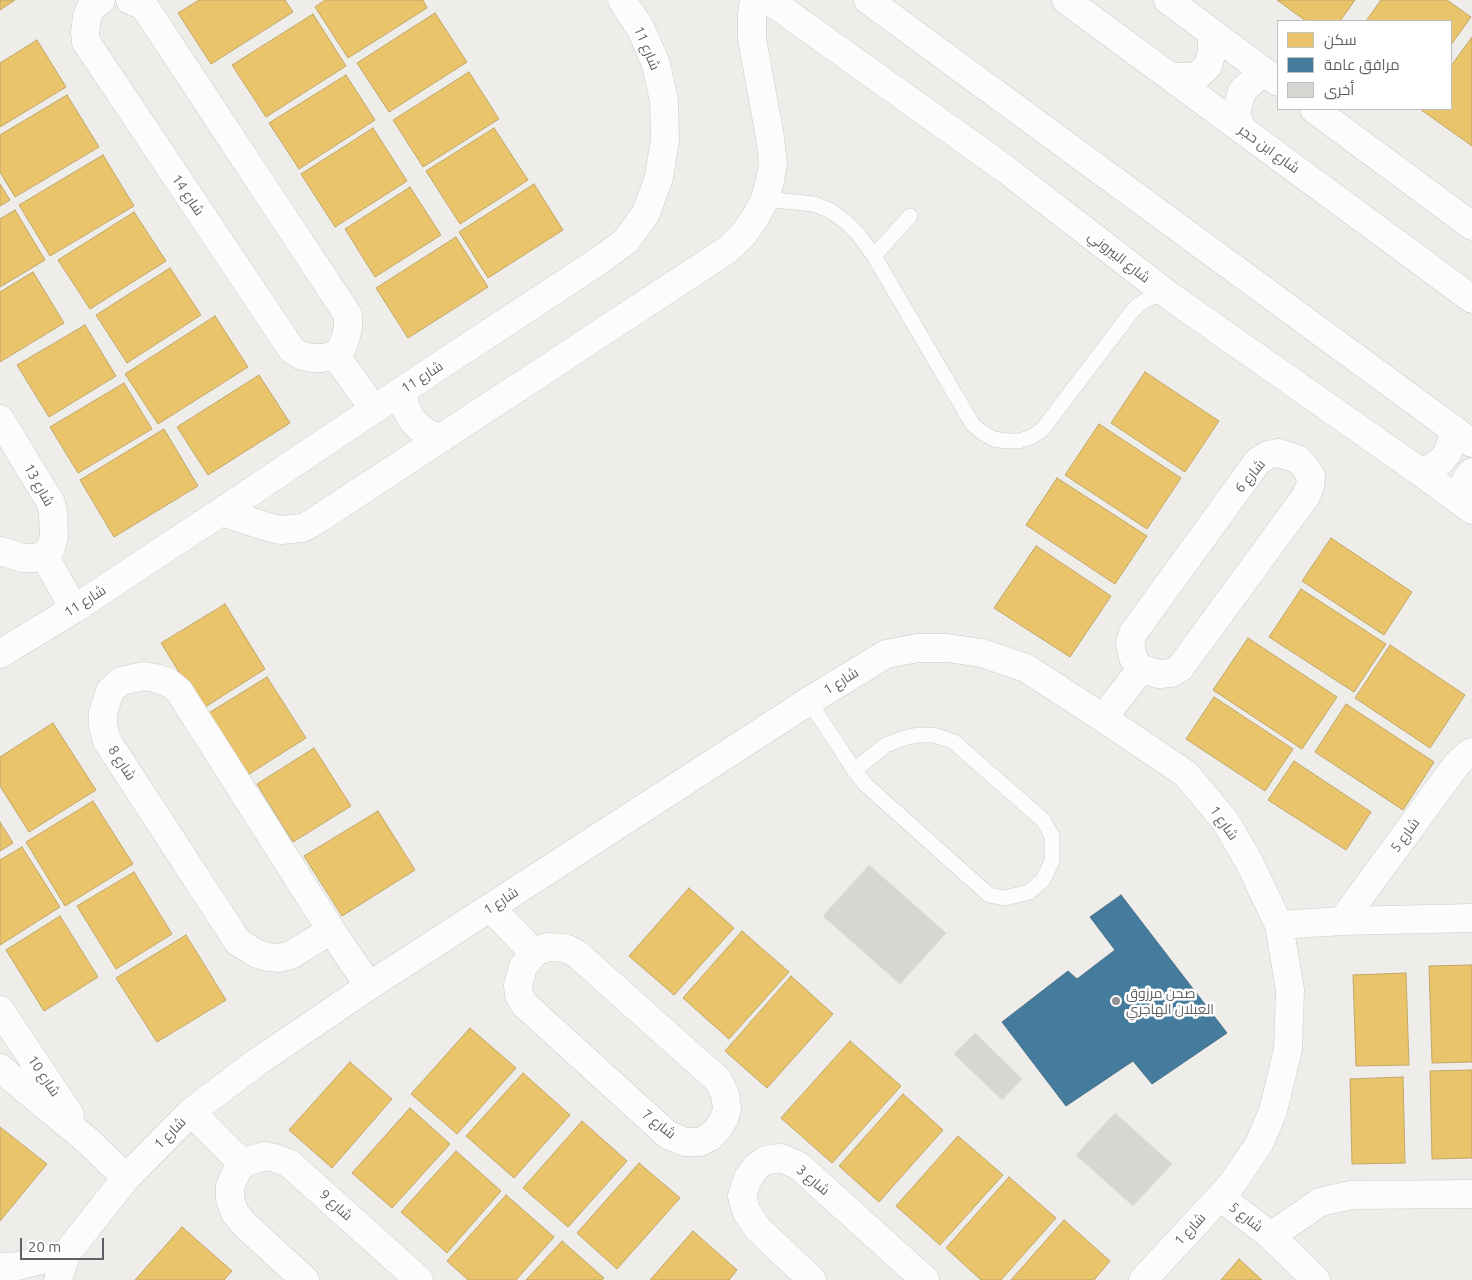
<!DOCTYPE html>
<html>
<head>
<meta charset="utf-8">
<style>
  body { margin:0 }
  #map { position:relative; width:1472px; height:1280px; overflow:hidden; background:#eeede9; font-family:Ubuntu,Cairo,sans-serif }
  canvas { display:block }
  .legend { position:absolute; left:1277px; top:20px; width:175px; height:90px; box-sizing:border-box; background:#fff; border:1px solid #bfc0c2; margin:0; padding:6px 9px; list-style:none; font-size:15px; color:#5f6166 }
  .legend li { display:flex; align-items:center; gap:10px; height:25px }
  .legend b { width:25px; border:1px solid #bfc0c2 }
  .scale { position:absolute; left:20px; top:1238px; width:84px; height:22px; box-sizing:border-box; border:2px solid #5f6166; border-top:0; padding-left:6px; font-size:15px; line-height:18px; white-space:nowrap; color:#5f6166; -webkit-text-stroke:4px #fff; paint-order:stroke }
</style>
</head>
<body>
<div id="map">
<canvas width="1472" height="1280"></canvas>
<ul class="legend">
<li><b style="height:14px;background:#e9c46a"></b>سكن</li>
<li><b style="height:14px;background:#457b9d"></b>مرافق عامة</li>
<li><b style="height:14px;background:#d6d6d3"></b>أخرى</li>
</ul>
<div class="scale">20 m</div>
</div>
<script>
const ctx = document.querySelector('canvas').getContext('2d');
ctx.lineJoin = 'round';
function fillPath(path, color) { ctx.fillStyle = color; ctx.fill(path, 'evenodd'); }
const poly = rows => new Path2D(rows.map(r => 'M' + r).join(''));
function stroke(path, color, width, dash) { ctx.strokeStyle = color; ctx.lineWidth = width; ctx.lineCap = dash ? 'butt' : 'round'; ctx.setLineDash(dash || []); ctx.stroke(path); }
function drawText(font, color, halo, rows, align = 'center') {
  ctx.font = font + ' Ubuntu,Cairo,sans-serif'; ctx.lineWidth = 5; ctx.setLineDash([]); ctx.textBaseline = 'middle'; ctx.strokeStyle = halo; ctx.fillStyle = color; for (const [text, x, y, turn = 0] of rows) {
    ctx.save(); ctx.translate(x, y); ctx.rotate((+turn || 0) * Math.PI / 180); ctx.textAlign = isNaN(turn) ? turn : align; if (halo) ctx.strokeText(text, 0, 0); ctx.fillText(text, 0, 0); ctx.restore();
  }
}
const homes = poly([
  [0,0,15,0,0,10,0,0],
  [199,0,285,0,293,12,211,64,178,13,199,0],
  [325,0,423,0,427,8,348,58,315,7,325,0],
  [1277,0,1355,0,1340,21,1306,21,1277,0],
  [1381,0,1447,0,1471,17,1451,45,1451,21,1366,21,1381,0],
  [435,13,467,62,389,112,357,63,435,13],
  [313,14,346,66,266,117,232,65,313,14],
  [1472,37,1472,146,1420,109,1451,109,1451,66,1472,37],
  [37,40,66,87,0,127,0,63,37,40],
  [469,72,499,119,423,167,393,120,469,72],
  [346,75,375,120,299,169,269,123,346,75],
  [67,95,99,147,15,197,0,172,0,135,67,95],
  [373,128,407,181,335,227,301,174,373,128],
  [494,128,528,180,460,224,426,171,494,128],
  [103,155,134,206,50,256,19,205,103,155],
  [0,184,10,200,0,206,0,184],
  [534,184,563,230,488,278,459,232,534,184],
  [410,187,441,235,375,277,345,229,410,187],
  [15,210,45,260,0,287,0,219,15,210],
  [134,212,166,261,90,309,58,260,134,212],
  [456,237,488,287,408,338,376,288,456,237],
  [170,268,201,315,127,363,96,315,170,268],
  [33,272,64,323,0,362,0,292,33,272],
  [215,316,248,367,158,424,125,374,215,316],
  [85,325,116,376,49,417,17,365,85,325],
  [1145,372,1219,421,1185,472,1111,423,1145,372],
  [259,375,290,423,208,475,177,427,259,375],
  [124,383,152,429,78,473,50,427,124,383],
  [1099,424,1181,478,1147,529,1065,475,1099,424],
  [164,429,198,486,114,537,80,480,164,429],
  [1057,478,1147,536,1115,584,1026,525,1057,478],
  [1331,538,1412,592,1384,635,1302,581,1331,538],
  [1036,546,1111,596,1070,657,994,608,1036,546],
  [1301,589,1386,644,1354,692,1269,637,1301,589],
  [225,604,265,669,202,709,161,643,225,604],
  [1248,638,1337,697,1302,749,1213,690,1248,638],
  [1390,645,1465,695,1430,748,1355,698,1390,645],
  [267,677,306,738,246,776,207,714,267,677],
  [1214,697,1293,749,1265,791,1186,739,1214,697],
  [1346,704,1434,762,1403,810,1315,752,1346,704],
  [53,723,96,790,29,832,0,786,0,757,53,723],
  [314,748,351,806,293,842,257,784,314,748],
  [1294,761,1371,812,1346,850,1268,800,1294,761],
  [93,801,133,864,65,906,26,842,93,801],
  [378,811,415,870,342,916,304,856,378,811],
  [0,822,13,843,0,851,0,822],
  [22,847,60,907,0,945,0,860,22,847],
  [134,872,172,934,116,969,77,906,134,872],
  [689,888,734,928,674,995,629,956,689,888],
  [60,916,98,977,44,1011,6,950,60,916],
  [742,931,789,972,729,1039,683,998,742,931],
  [186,935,226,1000,157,1042,116,978,186,935],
  [1472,965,1472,1062,1432,1063,1429,966,1472,965],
  [1406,973,1409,1065,1356,1066,1353,975,1406,973],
  [791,976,833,1014,767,1088,725,1051,791,976],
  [470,1028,516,1068,457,1134,411,1094,470,1028],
  [850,1041,901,1086,832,1163,781,1118,850,1041],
  [350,1062,392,1099,332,1168,289,1130,350,1062],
  [1472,1070,1472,1158,1432,1159,1430,1071,1472,1070],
  [523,1073,570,1115,514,1178,466,1136,523,1073],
  [1403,1077,1405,1163,1352,1164,1350,1079,1403,1077],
  [903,1094,943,1130,879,1202,839,1166,903,1094],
  [410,1108,450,1144,392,1208,352,1173,410,1108],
  [582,1121,627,1161,568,1227,523,1188,582,1121],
  [0,1127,47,1164,0,1221,0,1127],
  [958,1136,1003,1175,940,1245,896,1206,958,1136],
  [456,1151,501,1191,447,1253,401,1212,456,1151],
  [639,1163,680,1198,617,1269,577,1233,639,1163],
  [1009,1177,1056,1218,1001,1280,981,1280,946,1248,1009,1177],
  [506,1195,554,1237,516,1280,468,1280,447,1261,506,1195],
  [1064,1220,1110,1261,1094,1280,1011,1280,1064,1220],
  [182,1227,232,1271,224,1280,135,1280,182,1227],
  [693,1231,737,1270,729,1280,650,1280,693,1231],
  [562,1241,604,1278,602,1280,526,1280,562,1241],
  [1239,1259,1262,1280,1221,1280,1239,1259]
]);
const public = poly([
  [1121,895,1227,1033,1152,1084,1133,1061,1066,1106,1002,1022,1068,971,1077,979,1115,950,1090,917,1121,895]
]);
const building = poly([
  [869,865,946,933,900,984,823,916,869,865],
  [975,1033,1022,1079,1002,1100,954,1054,975,1033],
  [1115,1113,1172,1164,1133,1206,1076,1155,1115,1113]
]);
const service = poly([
  [765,199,814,204,831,211,846,222,859,235,874,256,973,425,983,433,994,439,1006,441,1019,441,1031,437,1042,430,1133,310,1141,303,1150,298,1160,296,1169,297],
  [874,256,910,216],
  [809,701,854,770,866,785,989,895,1005,898,1029,892,1043,880,1052,861,1052,836,1043,820,954,742,934,735,918,735,904,738,886,745,854,770]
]);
const minor = poly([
  [101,0,90,9,87,17,85,33,86,42,292,350,302,356,313,358,323,358,335,355,341,349,346,337,348,326,348,315,144,6,130,0],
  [335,355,374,409],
  [403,390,404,401,407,411,413,421,421,429,431,435,442,438],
  [0,419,51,503,53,513,54,536,51,548,44,555,35,558,23,558,0,551],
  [1278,453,1289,456,1299,460,1305,467,1311,476,1310,486,1306,496,1180,668,1171,673,1159,674,1141,669,1134,660,1132,653,1130,643,1133,633,1258,461,1268,455,1278,453],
  [221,512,271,528,281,530,302,528,312,523,727,250,743,235,755,218,765,199,770,181,773,163,770,137,752,39,752,15,754,0],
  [44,555,74,609],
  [0,654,74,609,221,512,403,390,600,260,626,241,646,213,659,177,665,139,664,101,656,64,641,29,622,0],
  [1103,718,1141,669],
  [491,908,534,953],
  [1342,921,1457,764,1468,754,1472,752],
  [1279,925,1342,921,1472,918],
  [331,930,291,955,279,958,268,957,257,954,238,942,107,741,103,725,103,713,110,691,121,681,144,676,155,678,168,682,179,691,331,930,369,986],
  [547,947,565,948,577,954,718,1080,725,1094,727,1109,724,1119,717,1130,710,1137,700,1142,685,1142,668,1135,525,1005,519,995,518,985,523,967,534,953,547,947],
  [0,1010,70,1115],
  [0,1068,88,1141,126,1178],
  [191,1112,242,1163],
  [1220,1197,1271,1236,1316,1280],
  [1271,1236,1320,1202,1351,1195,1472,1194],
  [0,1267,13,1267,66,1254],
  [58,1280,66,1254,126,1178,191,1112,257,1062,369,986,809,701,886,654,918,648,947,648,982,653,1026,668,1103,718,1186,774,1226,822,1249,862,1279,925,1290,990,1288,1049,1273,1111,1259,1144,1232,1184,1143,1280],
  [305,1280,244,1224,235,1213,230,1199,230,1186,235,1175,242,1163,265,1156,275,1158,290,1164,419,1280],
  [812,1280,758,1229,746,1211,742,1196,748,1178,756,1167,766,1160,781,1158,799,1166,925,1280]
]);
const tertiary = poly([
  [769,0,1004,168,1171,297,1419,471,1472,510],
  [868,0,1472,443],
  [1419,471,1431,468,1441,461,1448,452,1452,440,1452,428],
  [1464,504,1463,492,1466,480,1472,472]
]);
const secondary = poly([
  [1066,0,1472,299],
  [1168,0,1278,82],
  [1171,77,1196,77,1208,66,1212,52,1212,33],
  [1314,109,1472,226],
  [1241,128,1236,113,1242,91,1256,78,1268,74]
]);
const markers = [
  [1116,1001,5,"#919294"]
];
const streetNames = [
  ["شارع 11",647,48,67],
  ["شارع ابن حجر",1269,149,36],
  ["شارع 14",188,195,56],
  ["شارع البيروني",1119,257,38],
  ["شارع 11",422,377,-33],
  ["شارع 6",1250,476,-50],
  ["شارع 13",39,485,61],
  ["شارع 11",85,601,-33],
  ["شارع 1",841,681,-32],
  ["شارع 8",122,763,57],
  ["شارع 1",1224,823,55],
  ["شارع 5",1405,835,-54],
  ["شارع 1",501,901,-33],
  ["شارع 10",44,1076,56],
  ["شارع 7",659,1124,38],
  ["شارع 1",170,1133,-45],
  ["شارع 3",813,1180,40],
  ["شارع 9",336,1205,42],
  ["شارع 5",1246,1217,38],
  ["شارع 1",1190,1229,-47]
];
const poiNames = [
  ["صحن مرزوق",1126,993],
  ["العبلان الهاجري",1126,1009]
];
fillPath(homes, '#e9c46a');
stroke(homes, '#c0a669', 1);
fillPath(public, '#457b9d');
stroke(public, '#4d738c', 1);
fillPath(building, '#d6d6d3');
stroke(building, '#dddcd8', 1);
stroke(service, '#cbcbca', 16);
stroke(minor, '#cbcbca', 29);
stroke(tertiary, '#cbcbca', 29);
stroke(secondary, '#c9c9ca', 29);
stroke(service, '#fcfcfc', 15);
stroke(minor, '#fcfcfc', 28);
stroke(tertiary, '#fcfcfc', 28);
stroke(secondary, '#fcfcfc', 28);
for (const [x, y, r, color] of markers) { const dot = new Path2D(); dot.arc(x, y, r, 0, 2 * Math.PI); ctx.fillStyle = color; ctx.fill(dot); stroke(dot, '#fff', 2); }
drawText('14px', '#5f6166', '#fff', streetNames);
drawText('14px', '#5f6166', '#fff', poiNames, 'left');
</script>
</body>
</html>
